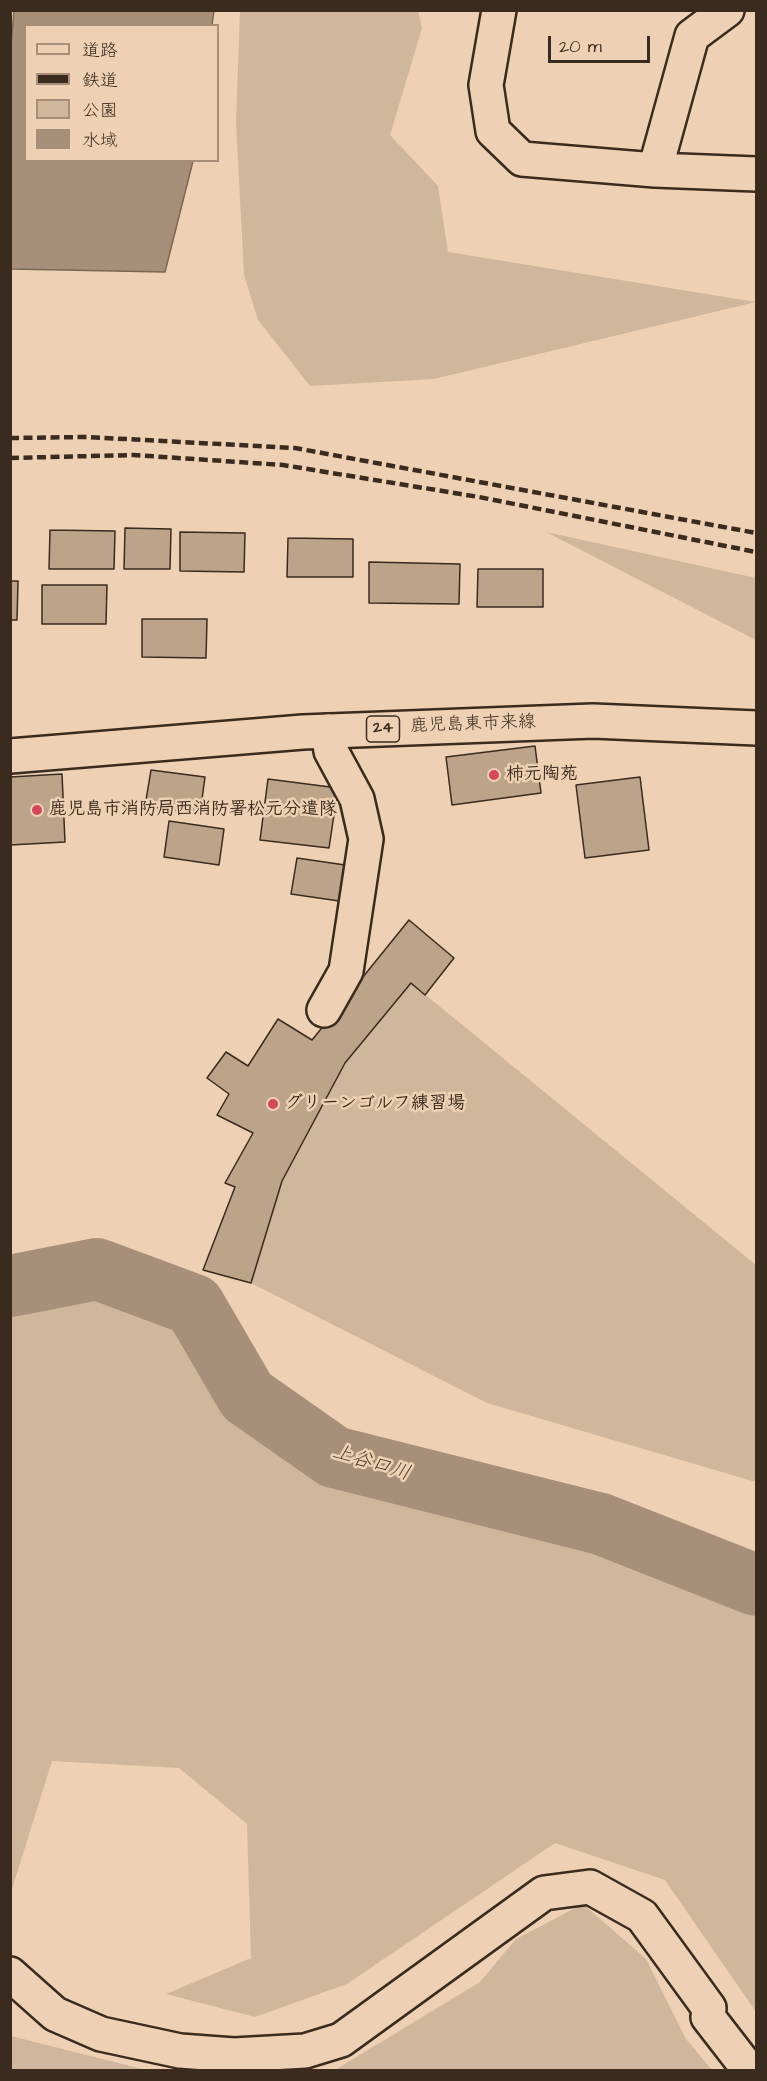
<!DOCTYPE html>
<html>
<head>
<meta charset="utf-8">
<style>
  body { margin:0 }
  #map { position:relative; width:767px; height:2081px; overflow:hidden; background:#eed1b4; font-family:"Architects Daughter","Klee One",sans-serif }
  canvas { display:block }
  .frame { position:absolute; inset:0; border:12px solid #3b2a1e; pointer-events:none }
  .legend { position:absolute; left:24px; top:24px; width:195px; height:138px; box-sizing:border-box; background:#eed1b4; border:2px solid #a68e78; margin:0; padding:8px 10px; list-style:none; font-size:18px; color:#3b2a1e }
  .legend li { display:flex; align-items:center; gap:12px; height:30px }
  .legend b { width:30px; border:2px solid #a68e78 }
  .scale { position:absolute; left:548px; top:36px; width:102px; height:27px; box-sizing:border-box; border:3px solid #3b2a1e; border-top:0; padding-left:8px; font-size:18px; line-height:21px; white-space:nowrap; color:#3b2a1e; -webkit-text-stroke:4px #eed1b4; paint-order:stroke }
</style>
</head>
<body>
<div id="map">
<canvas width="767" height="2081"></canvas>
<div class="frame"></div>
<ul class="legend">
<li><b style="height:8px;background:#eed1b4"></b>道路</li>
<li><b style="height:8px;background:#3b2a1e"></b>鉄道</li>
<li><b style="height:16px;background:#d0b69c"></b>公園</li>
<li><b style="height:16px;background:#a78f79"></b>水域</li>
</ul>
<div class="scale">20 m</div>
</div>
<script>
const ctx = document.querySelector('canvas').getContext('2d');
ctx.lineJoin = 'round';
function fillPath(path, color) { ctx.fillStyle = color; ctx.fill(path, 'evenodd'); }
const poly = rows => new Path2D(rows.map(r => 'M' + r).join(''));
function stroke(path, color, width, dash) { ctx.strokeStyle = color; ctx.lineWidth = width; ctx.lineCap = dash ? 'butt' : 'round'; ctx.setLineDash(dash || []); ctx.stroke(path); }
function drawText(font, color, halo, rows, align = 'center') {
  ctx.font = font + ' "Architects Daughter","Klee One",sans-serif'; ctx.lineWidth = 5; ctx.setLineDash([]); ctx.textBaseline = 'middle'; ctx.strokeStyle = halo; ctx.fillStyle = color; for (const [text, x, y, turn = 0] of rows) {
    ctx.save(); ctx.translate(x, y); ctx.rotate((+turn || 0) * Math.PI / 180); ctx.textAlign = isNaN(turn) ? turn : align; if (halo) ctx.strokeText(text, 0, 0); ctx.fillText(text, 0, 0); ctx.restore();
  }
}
const green = poly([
  [240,11,418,11,422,28,390,135,438,186,448,252,756,302,434,379,310,386,258,320,244,275,236,123],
  [546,532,756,578,756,640],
  [411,983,756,1265,756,1482,487,1403,251,1283,282,1181,345,1063],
  [92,1285,172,1316,234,1410,330,1481,604,1548,756,1605,756,2012,665,1880,555,1843,347,1984,255,2017,166,1994,251,1958,247,1824,179,1768,52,1761,12,1889,11,1889,11,1301],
  [583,1904,646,1959,686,2039,712,2070,335,2070,480,1982,516,1939],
  [10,2036,11,2036,146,2070,11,2070]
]);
const water = poly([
  [14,11,214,11,212,25,26,26,26,160,193,161,165,272,11,269,10,57,14,11]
]);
const river = poly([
  [10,1286,97,1269,194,1305,247,1396,334,1457,601,1524,756,1585]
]);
const building = poly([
  [125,528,171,529,170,569,124,569,125,528],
  [50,530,115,531,114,569,49,569,50,530],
  [180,532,245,533,244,572,180,571,180,532],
  [288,538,353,539,353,577,287,577,288,538],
  [369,562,460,564,459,604,369,603,369,562],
  [478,569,543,569,543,607,477,607,478,569],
  [10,581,18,581,17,620,10,620,10,581],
  [42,585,107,585,106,624,42,624,42,585],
  [142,619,207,619,206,658,142,657,142,619],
  [535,746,541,793,452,805,446,757,535,746],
  [151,770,205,777,200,814,145,806,151,770],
  [62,774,65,842,10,845,10,777,62,774],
  [640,777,649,850,585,858,576,785,640,777],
  [268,779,338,788,329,848,260,840,268,779],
  [169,821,224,829,219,865,164,857,169,821],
  [297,858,352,866,346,902,291,894,297,858],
  [409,920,454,958,425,995,411,983,345,1063,282,1181,251,1283,203,1270,235,1187,225,1183,253,1133,217,1115,229,1094,207,1078,226,1052,248,1066,278,1019,312,1040,409,920]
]);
const minor = poly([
  [499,10,486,85,493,131,522,159,655,170,756,174],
  [655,170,692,36,727,10],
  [324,1010,346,971,366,839,357,799,331,751,328,731],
  [10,1974,55,2014,101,2034,180,2051,234,2055,305,2051,341,2040,544,1893,590,1887,642,1916,709,2008,708,2017,749,2070]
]);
const major = poly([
  [10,756,303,732,593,721,756,728]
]);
const rail = poly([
  [10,438,87,437,295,448,756,533],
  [10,458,134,455,283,465,479,497,756,552]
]);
const markers = [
  [494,775,6,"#d1495b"],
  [37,810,6,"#d1495b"],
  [273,1104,6,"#d1495b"]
];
const shields = [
  [383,729,33]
];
const shieldNames = [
  ["24",383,729]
];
const streetNames = [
  ["鹿児島東市来線",473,725,-2]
];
const poiNames = [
  ["柿元陶苑",506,775],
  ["鹿児島市消防局西消防署松元分遣隊",49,810],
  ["グリーンゴルフ練習場",285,1104]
];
const waterNames = [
  ["上谷口川",371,1464,17]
];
fillPath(green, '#d0b69c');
fillPath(water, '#a78f79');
stroke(water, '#7c6755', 1.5);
stroke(river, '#a78f79', 62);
fillPath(building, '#bca38a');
stroke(building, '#3b2a1e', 1.5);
stroke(minor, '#3b2a1e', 38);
stroke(major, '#3b2a1e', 38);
stroke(minor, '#eed1b4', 33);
stroke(major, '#eed1b4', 33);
stroke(rail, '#3b2a1e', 4.5, [9, 4.5]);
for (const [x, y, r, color] of markers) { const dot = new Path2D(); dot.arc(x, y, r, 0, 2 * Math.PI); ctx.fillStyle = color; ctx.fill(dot); stroke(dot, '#eed1b4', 2); }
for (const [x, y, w] of shields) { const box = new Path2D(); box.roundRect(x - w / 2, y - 13, w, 26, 4.5); ctx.fillStyle = '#eed1b4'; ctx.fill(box); stroke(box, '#3b2a1e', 1.5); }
drawText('bold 16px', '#3b2a1e', null, shieldNames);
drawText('18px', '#3b2a1e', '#eed1b4', streetNames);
drawText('bold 18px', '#3b2a1e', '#eed1b4', poiNames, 'left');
drawText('italic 20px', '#513e30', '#eed1b4', waterNames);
</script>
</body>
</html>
